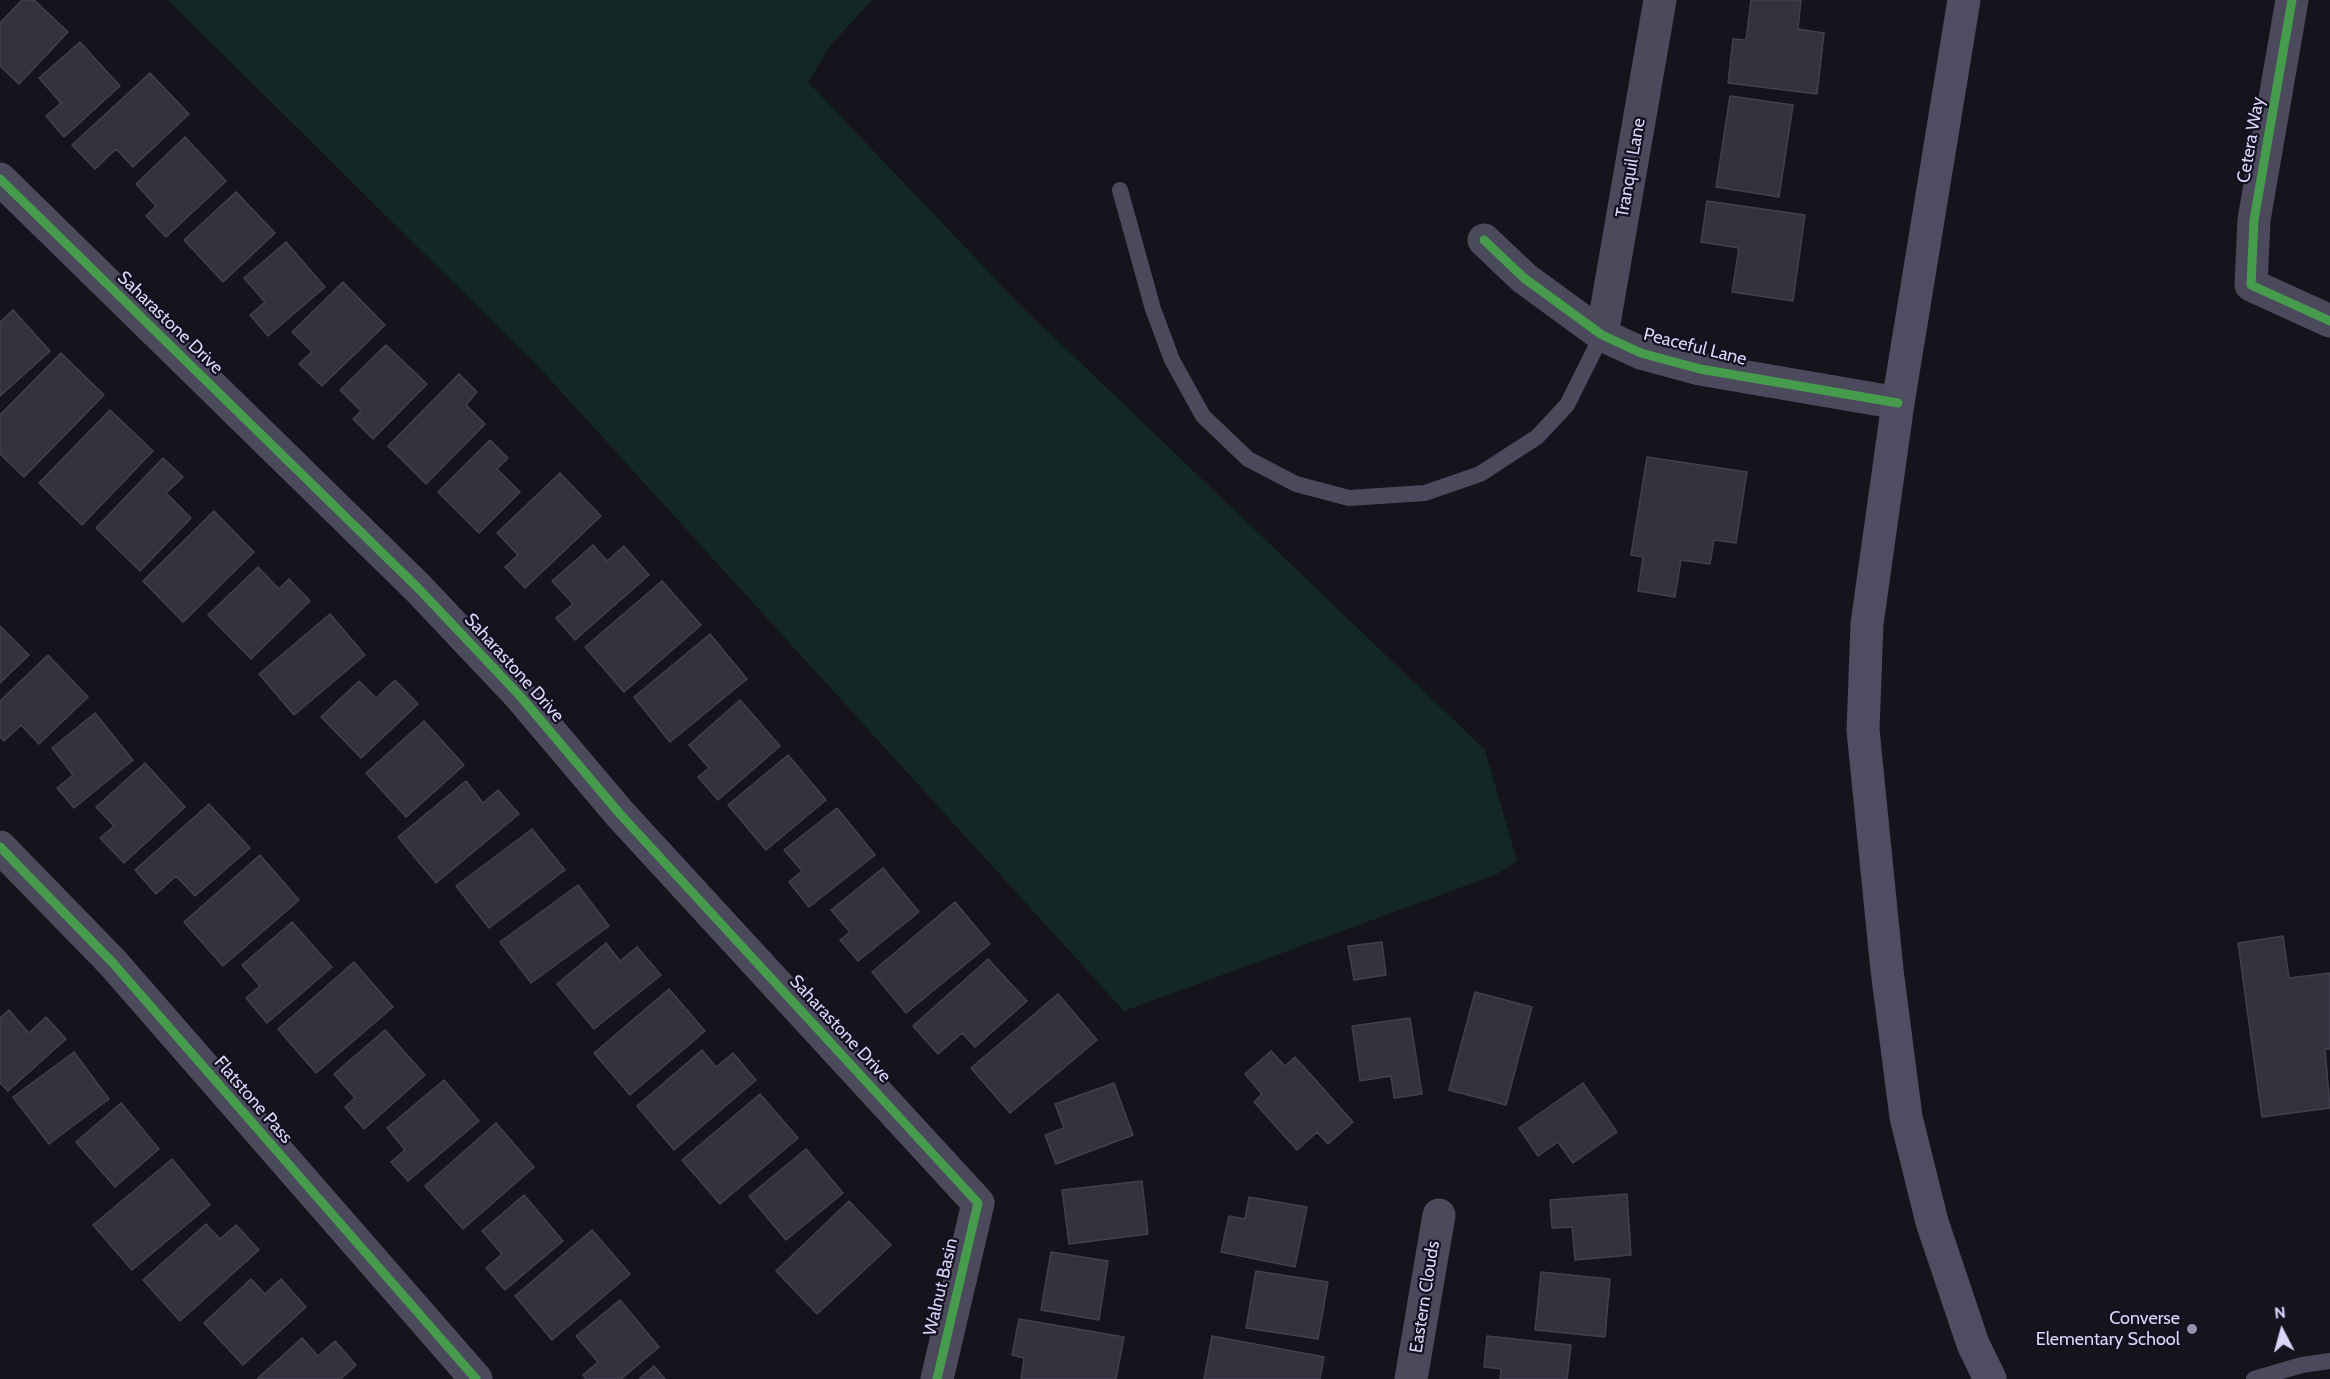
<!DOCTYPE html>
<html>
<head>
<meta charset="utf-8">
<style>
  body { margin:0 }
  #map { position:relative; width:2330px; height:1379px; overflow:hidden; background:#15141c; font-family:Cabin,sans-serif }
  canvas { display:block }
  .north { position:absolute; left:2252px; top:1301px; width:60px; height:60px; -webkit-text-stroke:4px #131020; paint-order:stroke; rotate:354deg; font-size:16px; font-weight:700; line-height:24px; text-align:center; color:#dad5f9 }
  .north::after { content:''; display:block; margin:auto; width:21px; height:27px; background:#dad5f9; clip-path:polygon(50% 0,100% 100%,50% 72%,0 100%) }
</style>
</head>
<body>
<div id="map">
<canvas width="2330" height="1379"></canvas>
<div class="north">N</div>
</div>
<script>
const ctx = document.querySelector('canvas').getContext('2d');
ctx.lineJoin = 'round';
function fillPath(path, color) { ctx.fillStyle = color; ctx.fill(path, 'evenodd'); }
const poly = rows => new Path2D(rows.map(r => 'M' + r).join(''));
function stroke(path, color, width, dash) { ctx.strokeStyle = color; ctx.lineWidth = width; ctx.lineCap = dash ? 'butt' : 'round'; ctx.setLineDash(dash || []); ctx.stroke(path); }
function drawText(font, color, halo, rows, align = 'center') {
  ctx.font = font + ' Cabin,sans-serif'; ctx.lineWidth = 4.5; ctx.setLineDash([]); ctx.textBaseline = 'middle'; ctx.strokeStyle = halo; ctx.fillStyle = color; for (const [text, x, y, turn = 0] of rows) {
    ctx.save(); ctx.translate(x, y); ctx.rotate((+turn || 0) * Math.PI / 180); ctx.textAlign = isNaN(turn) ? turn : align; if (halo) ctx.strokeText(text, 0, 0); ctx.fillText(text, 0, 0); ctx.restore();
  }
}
const green = poly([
  [168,0,872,0,831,45,808,82,1019,304,1485,750,1517,861,1495,875,1124,1011,537,365]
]);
const building = poly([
  [22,0,34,0,68,32,19,84,0,66,0,23,22,0],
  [1751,0,1801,0,1798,29,1824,33,1817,94,1728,83,1733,39,1746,40,1751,0],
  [80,42,120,86,64,137,46,116,61,103,39,78,80,42],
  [150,73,189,114,133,167,116,149,95,169,72,145,150,73],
  [1730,96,1793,105,1779,197,1716,187,1730,96],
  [185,137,226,181,166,237,146,216,156,206,136,184,185,137],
  [236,192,275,233,223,282,184,240,236,192],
  [1707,201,1805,215,1793,301,1732,292,1739,248,1701,242,1707,201],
  [286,242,325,287,268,336,250,315,265,302,244,278,286,242],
  [343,282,385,325,322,386,299,364,312,352,292,332,343,282],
  [13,310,50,351,0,396,0,322,13,310],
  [386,345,427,384,373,439,353,419,361,411,340,390,386,345],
  [61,353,104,395,24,477,0,454,0,415,61,353],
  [459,374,477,392,466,405,485,424,426,484,388,446,459,374],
  [110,410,153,451,82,525,39,483,110,410],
  [490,440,508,458,497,469,520,492,479,533,438,492,490,440],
  [1647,457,1747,472,1736,543,1714,540,1710,564,1681,560,1675,597,1638,591,1643,557,1631,555,1647,457],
  [163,458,183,477,166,493,191,518,140,571,96,528,163,458],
  [560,473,601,516,525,588,505,567,518,555,497,533,560,473],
  [214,511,254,552,183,622,143,581,214,511],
  [593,545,607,561,624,546,649,575,575,640,556,618,573,604,552,581,593,545],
  [258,567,279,589,289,579,310,601,251,659,208,615,258,567],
  [662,581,701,625,624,692,585,647,662,581],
  [330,614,365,655,294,715,259,674,330,614],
  [0,626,29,655,0,683,0,626],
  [710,634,747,679,670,742,634,697,710,634],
  [48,655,88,697,39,744,21,725,4,741,0,737,0,701,48,655],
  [395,680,418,704,361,758,321,717,359,681,376,698,395,680],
  [740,700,780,746,718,800,698,777,709,768,689,745,740,700],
  [95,713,133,760,74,808,57,788,73,775,52,748,95,713],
  [424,721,464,765,406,817,366,773,424,721],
  [788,755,826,800,766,850,728,805,788,755],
  [145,763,185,807,124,863,100,838,114,826,96,807,145,763],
  [466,781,483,803,498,790,519,814,436,883,398,837,466,781],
  [209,804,250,848,195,896,176,876,156,894,135,870,209,804],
  [837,808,875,855,809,907,789,882,802,871,784,850,837,808],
  [532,829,565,870,489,928,456,886,532,829],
  [260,855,299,900,223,966,184,922,260,855],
  [883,868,919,912,858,961,840,940,850,932,831,910,883,868],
  [578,885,609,926,531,983,500,942,578,885],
  [955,902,990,944,906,1013,872,972,955,902],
  [292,922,332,967,267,1023,246,998,260,986,242,965,292,922],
  [2283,936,2289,978,2330,973,2330,1049,2325,1049,2330,1108,2262,1117,2238,943,2283,936],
  [1382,942,1386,975,1354,980,1348,946,1382,942],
  [606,943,620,961,637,947,661,975,594,1029,557,984,606,943],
  [988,959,1027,1001,975,1047,962,1033,938,1054,913,1026,988,959],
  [354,962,393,1007,316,1073,278,1029,354,962],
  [669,989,705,1031,630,1095,594,1053,669,989],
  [1475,992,1532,1007,1506,1105,1449,1090,1475,992],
  [1058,994,1097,1040,1010,1113,971,1068,1058,994],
  [9,1010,29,1033,46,1017,66,1039,8,1091,0,1083,0,1018,9,1010],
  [1410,1018,1422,1094,1394,1098,1391,1076,1360,1081,1352,1026,1410,1018],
  [385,1030,425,1075,364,1129,345,1107,355,1098,334,1074,385,1030],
  [702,1050,716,1067,733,1053,756,1080,674,1150,637,1106,702,1050],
  [1271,1051,1285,1066,1295,1057,1353,1122,1328,1144,1317,1132,1297,1150,1254,1102,1262,1094,1245,1074,1271,1051],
  [74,1052,109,1099,49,1144,13,1097,74,1052],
  [444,1080,479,1121,408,1181,391,1162,405,1150,387,1128,444,1080],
  [1114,1083,1133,1135,1056,1164,1045,1135,1064,1128,1055,1104,1114,1083],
  [1583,1083,1617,1132,1573,1163,1558,1142,1538,1156,1519,1128,1583,1083],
  [760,1094,798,1138,720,1204,682,1160,760,1094],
  [121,1103,159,1149,115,1187,76,1142,121,1103],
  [496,1123,534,1167,463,1229,425,1186,496,1123],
  [806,1149,843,1193,786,1240,749,1196,806,1149],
  [172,1159,210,1205,132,1270,93,1225,172,1159],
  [1142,1181,1148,1234,1069,1244,1062,1190,1142,1181],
  [1627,1194,1631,1255,1575,1260,1572,1227,1552,1228,1550,1200,1627,1194],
  [524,1195,563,1241,505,1290,486,1268,502,1254,482,1231,524,1195],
  [1249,1197,1307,1207,1295,1267,1221,1252,1229,1216,1245,1219,1249,1197],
  [849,1201,891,1245,817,1314,776,1271,849,1201],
  [206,1224,220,1239,236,1225,259,1250,180,1321,143,1280,206,1224],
  [592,1230,630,1274,552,1340,515,1296,592,1230],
  [1051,1252,1108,1261,1099,1320,1041,1310,1051,1252],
  [1256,1271,1328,1282,1318,1339,1246,1328,1256,1271],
  [1541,1272,1610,1279,1605,1337,1535,1330,1541,1272],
  [251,1279,265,1294,281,1279,306,1307,243,1365,204,1323,251,1279],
  [620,1300,659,1347,621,1379,586,1379,583,1375,598,1362,576,1336,620,1300],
  [1019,1319,1124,1337,1116,1379,1021,1379,1024,1358,1012,1355,1019,1319],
  [1212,1336,1324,1357,1320,1379,1204,1379,1212,1336],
  [1487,1336,1571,1345,1567,1379,1500,1379,1501,1369,1484,1367,1487,1336],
  [302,1338,318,1356,335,1341,356,1365,341,1379,257,1379,302,1338],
  [654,1366,665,1379,639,1379,654,1366]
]);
const lane = poly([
  [1120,190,1153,309,1172,360,1203,416,1248,459,1296,484,1349,498,1425,493,1480,474,1537,437,1567,405,1602,335],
  [2254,1379,2302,1365,2330,1361]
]);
const street = poly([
  [2292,0,2254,220,2251,285,2330,321],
  [0,179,418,588,521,697,620,814,978,1203,937,1379],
  [1484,240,1524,278,1602,335,1641,353,1700,369,1898,403],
  [1602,335,1660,0],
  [0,847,112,962,476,1379],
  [1411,1379,1439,1215]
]);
const secondary = poly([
  [1964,0,1898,403,1867,624,1863,730,1887,970,1906,1117,1932,1222,1973,1344,1990,1379]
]);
const cycleway = poly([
  [2292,0,2254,220,2251,285,2330,321],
  [0,179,418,588,521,697,620,814,978,1203,937,1379],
  [1484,240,1524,278,1602,335,1641,353,1700,369,1898,403],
  [0,847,112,962,476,1379]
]);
const markers = [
  [2192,1329,6,"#9591ac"]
];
const streetNames = [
  ["Cetera Way",2251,140,-80],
  ["Tranquil Lane",1631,168,-80],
  ["Saharastone Drive",170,323,44],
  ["Peaceful Lane",1695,347,14],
  ["Saharastone Drive",514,668,48],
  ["Saharastone Drive",840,1029,47],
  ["Flatstone Pass",253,1100,49],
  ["Walnut Basin",941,1287,-77],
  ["Eastern Clouds",1425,1297,-81]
];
const poiNames = [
  ["Converse",2180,1319],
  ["Elementary School",2180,1340]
];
fillPath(green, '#142727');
fillPath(building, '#34323f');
stroke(building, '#42404f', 1.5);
stroke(lane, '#4b4a5c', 16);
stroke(street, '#4b4a5c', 33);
stroke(secondary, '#4e4d62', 33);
stroke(cycleway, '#469c4c', 9);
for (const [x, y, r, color] of markers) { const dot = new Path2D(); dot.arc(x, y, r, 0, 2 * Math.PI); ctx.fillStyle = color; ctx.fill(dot); stroke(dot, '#131020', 2); }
drawText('18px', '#dad5f9', '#131020', streetNames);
drawText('18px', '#dad5f9', '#131020', poiNames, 'right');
</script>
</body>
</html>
